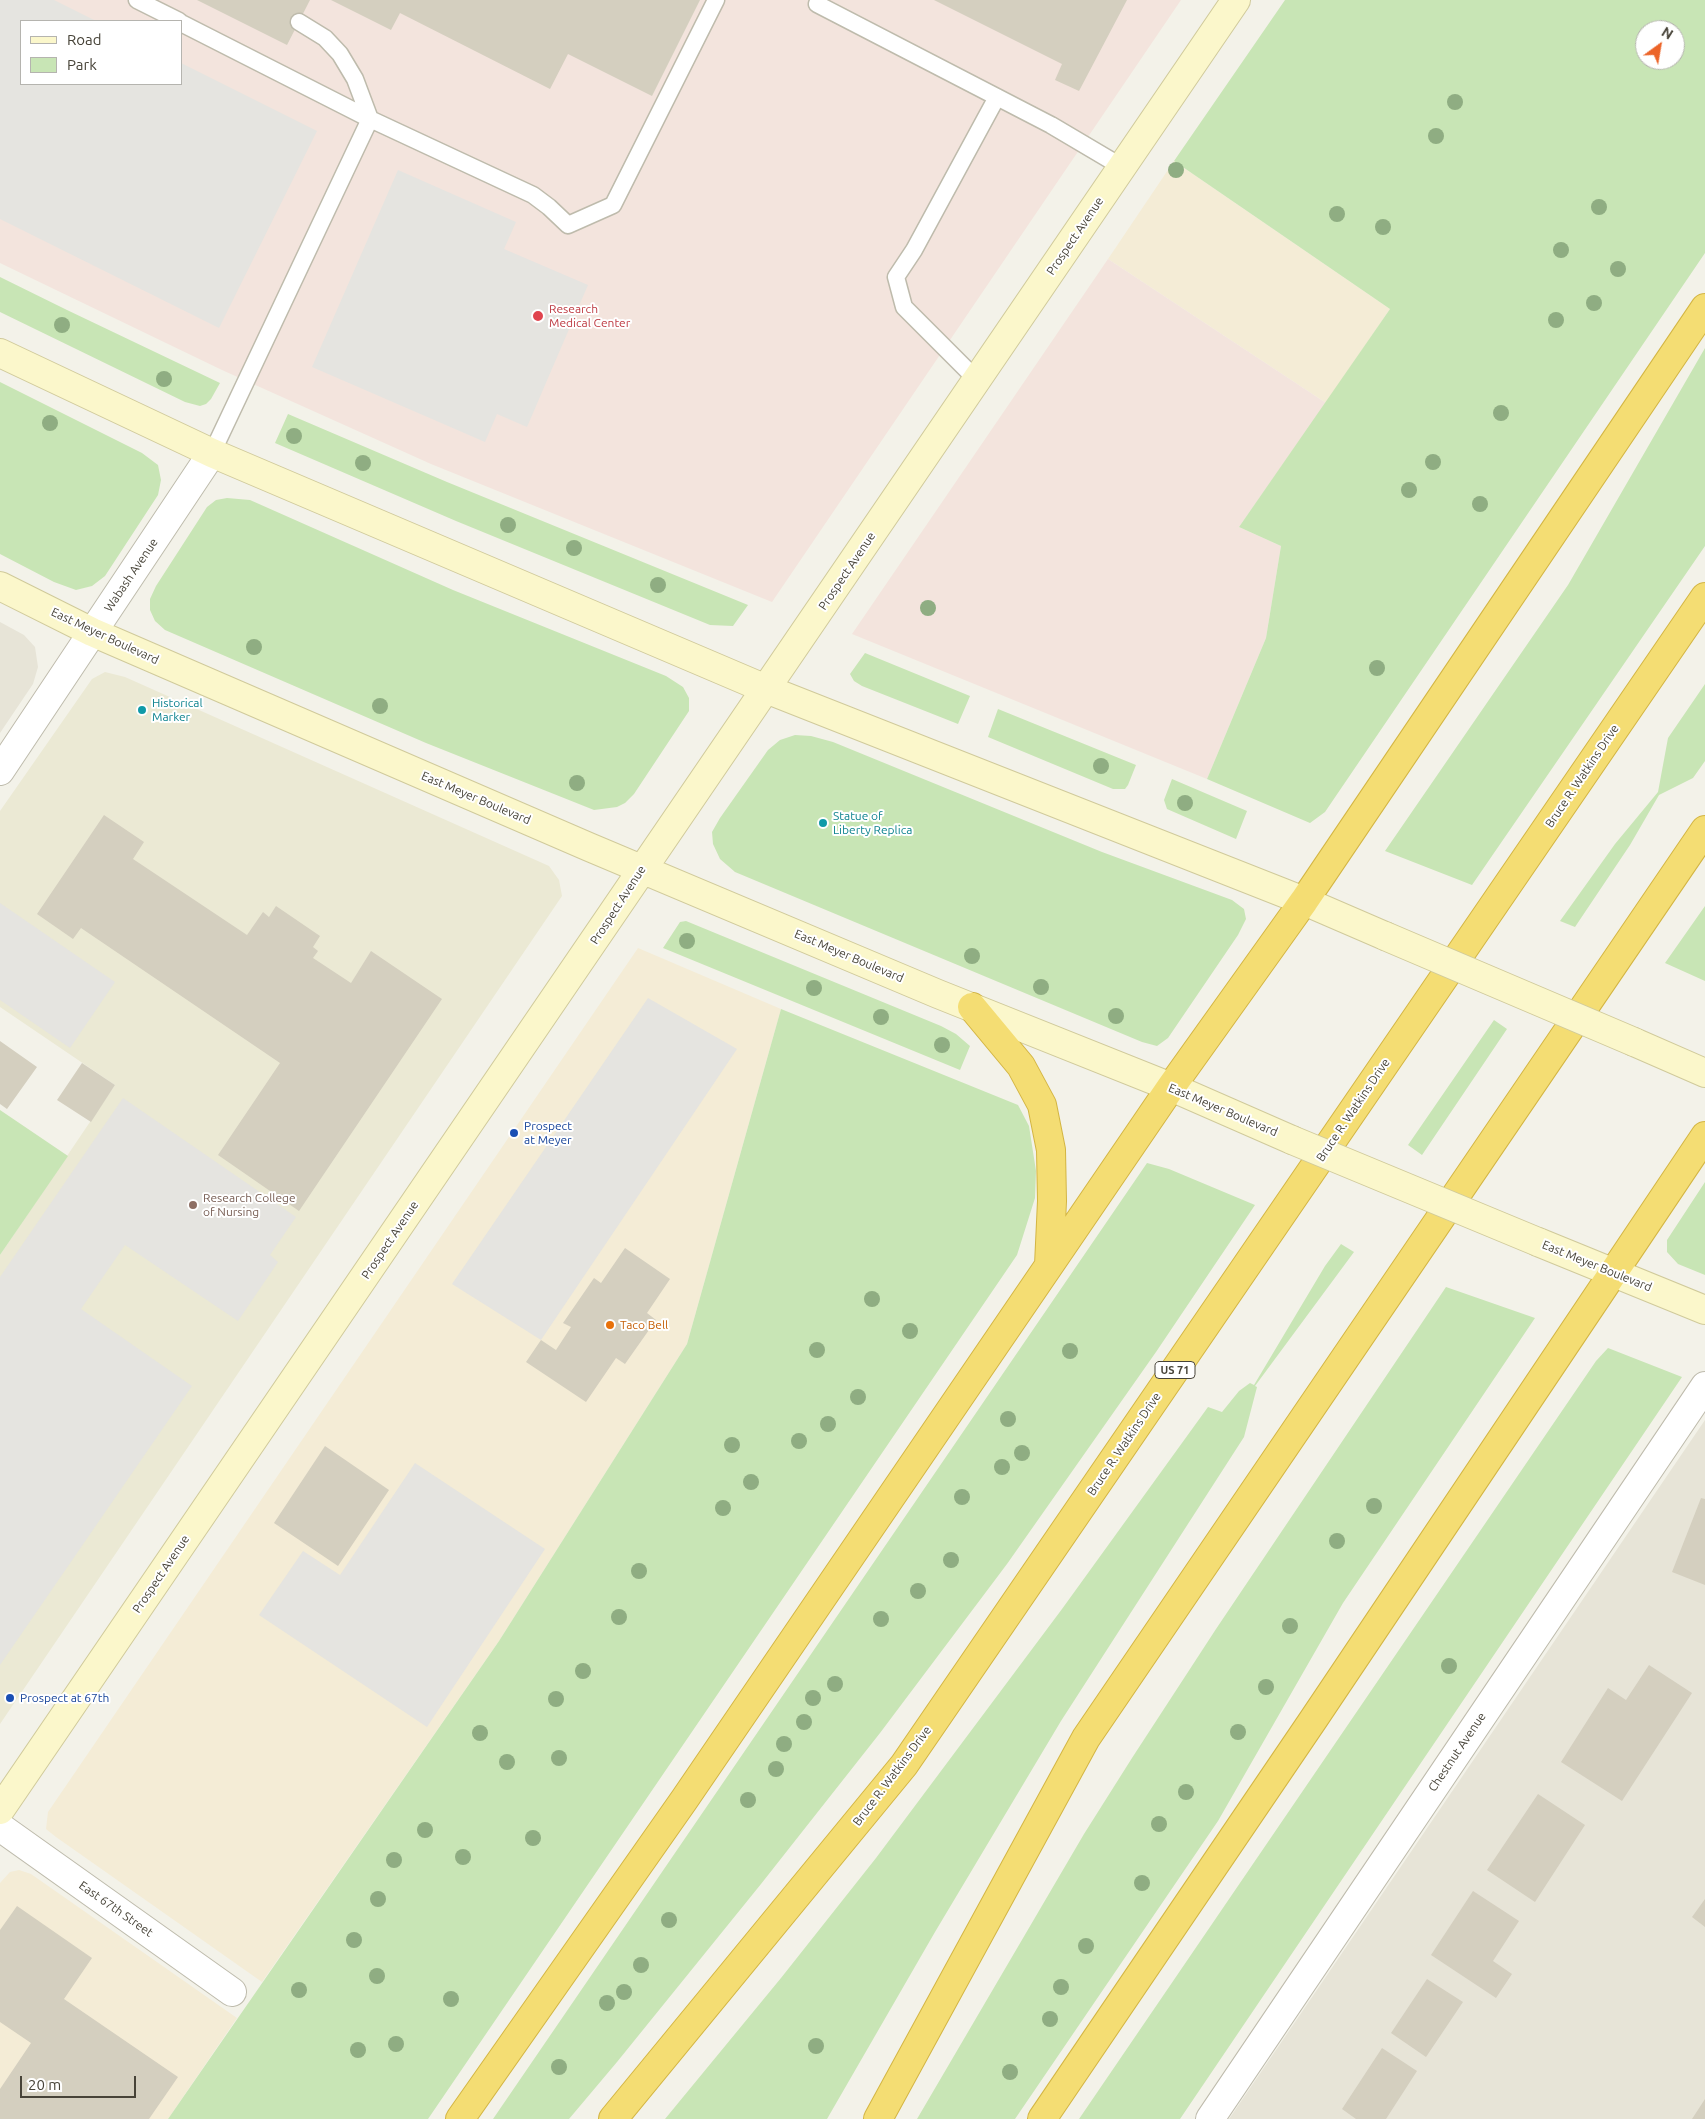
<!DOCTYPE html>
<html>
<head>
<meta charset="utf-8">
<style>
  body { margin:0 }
  #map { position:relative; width:1705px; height:2119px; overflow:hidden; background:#f3f2e9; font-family:Ubuntu,sans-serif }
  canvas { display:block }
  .legend { position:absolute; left:20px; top:20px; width:162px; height:65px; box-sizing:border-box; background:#fff; border:1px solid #b5b4af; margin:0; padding:6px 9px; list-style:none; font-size:15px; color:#474338 }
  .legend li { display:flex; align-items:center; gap:10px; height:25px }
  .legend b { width:25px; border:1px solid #b5b4af }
  .north { position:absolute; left:1635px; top:20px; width:50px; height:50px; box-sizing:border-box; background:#fff; border:1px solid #b5b4af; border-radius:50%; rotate:32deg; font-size:14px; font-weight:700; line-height:20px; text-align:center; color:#474338 }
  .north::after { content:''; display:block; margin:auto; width:18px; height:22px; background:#ec6428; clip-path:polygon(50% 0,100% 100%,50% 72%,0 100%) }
  .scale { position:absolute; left:20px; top:2076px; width:116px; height:22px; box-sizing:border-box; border:2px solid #474338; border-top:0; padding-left:6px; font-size:15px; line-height:18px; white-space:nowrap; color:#474338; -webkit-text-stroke:4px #fff; paint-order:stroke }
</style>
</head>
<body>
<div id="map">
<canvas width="1705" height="2119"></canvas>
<ul class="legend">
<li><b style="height:6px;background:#fbf7cb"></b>Road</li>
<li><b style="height:14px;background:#c8e5b5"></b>Park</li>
</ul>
<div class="north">N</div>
<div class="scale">20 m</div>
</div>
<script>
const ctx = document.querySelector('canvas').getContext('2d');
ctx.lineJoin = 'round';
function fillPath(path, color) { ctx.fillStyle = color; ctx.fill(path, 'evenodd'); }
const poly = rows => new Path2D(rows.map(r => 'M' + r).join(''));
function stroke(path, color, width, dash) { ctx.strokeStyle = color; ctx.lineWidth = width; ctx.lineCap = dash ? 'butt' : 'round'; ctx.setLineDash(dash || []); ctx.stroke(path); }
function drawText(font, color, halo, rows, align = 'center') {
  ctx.font = font + ' Ubuntu,sans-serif'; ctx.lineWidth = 4; ctx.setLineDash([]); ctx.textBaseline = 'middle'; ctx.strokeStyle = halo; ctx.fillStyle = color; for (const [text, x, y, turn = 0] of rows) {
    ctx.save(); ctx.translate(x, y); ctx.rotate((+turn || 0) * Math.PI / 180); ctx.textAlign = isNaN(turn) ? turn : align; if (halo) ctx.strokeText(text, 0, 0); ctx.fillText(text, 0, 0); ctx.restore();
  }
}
const residential = poly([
  [0,622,24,635,35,647,38,667,33,684,0,733],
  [1705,1420,1705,2119,1229,2119]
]);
const commercial = poly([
  [1174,161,1390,309,1326,403,1108,259],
  [638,948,781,1009,687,1344,499,1641,262,1982,56,1837,46,1829,48,1812],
  [19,1870,31,1874,237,2018,168,2119,0,2119,0,1883,10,1872]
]);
const education = poly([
  [105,672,125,677,549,866,559,880,562,896,0,1724,0,1255,115,1085,0,1007,0,811,92,679]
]);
const medical = poly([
  [0,0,1181,0,772,602,431,464,222,370,0,263],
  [21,21,181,21,181,84,21,84],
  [1108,259,1326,403,1239,527,1281,546,1266,638,1207,779,852,634]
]);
const green = poly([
  [1285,0,1705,0,1705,253,1325,812,1310,823,1207,779,1266,638,1281,546,1239,527,1390,309,1174,161],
  [1645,30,1675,30,1675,60,1645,60],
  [0,277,67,310,220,383,211,399,206,404,200,406,185,402,0,312],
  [1705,348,1705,546,1472,885,1385,851,1568,585],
  [0,382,142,453,158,465,161,480,158,495,105,576,92,586,76,590,54,582,0,554],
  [288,414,447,482,748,605,733,626,710,625,456,521,275,443],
  [227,498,250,500,453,590,666,676,683,687,689,698,689,711,634,794,625,803,617,807,594,810,426,743,165,630,155,621,150,610,150,599,156,586,207,507,216,500],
  [865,653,970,696,958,724,862,686,854,681,850,674],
  [1705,684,1705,761,1693,778,1659,795,1630,845,1575,927,1560,921,1615,844,1658,792,1668,738],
  [998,709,1136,765,1128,785,1125,789,1113,789,988,737],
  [795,735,811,736,833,742,1102,852,1232,900,1244,909,1246,919,1238,935,1168,1038,1157,1046,1142,1042,735,872,720,859,713,844,712,832,720,818,768,750,780,740],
  [1172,779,1247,811,1236,839,1167,809,1164,800],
  [1705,906,1705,981,1665,963],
  [686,921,941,1026,956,1034,970,1046,960,1070,663,948,680,922],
  [781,1009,1018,1105,1029,1126,1036,1171,1035,1198,1017,1255,428,2119,168,2119,499,1641,687,1344],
  [1494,1020,1507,1029,1422,1155,1408,1145],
  [0,1110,68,1156,0,1255],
  [1147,1163,1169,1169,1255,1205,1156,1352,1007,1564,880,1733,761,1884,617,2062,569,2119,493,2119],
  [1705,1182,1705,1275,1678,1264,1667,1252,1667,1240],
  [1341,1244,1354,1252,1255,1386,1257,1387,1244,1437,1061,1721,935,1932,827,2119,665,2119,781,1978,876,1858,1062,1609,1208,1407,1222,1412,1239,1391,1250,1383,1254,1385,1325,1266],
  [1446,1287,1535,1318,1343,1603,1218,1821,1015,2119,917,2119,1084,1834,1132,1758,1216,1629],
  [1608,1348,1682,1377,1180,2119,1079,2119,1596,1361]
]);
const parking = poly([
  [0,0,54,0,96,21,21,21,21,84,181,84,181,63,317,131,219,328,0,219],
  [398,170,516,222,504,249,588,285,527,427,497,414,485,442,312,367],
  [0,903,115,982,70,1048,0,1000],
  [648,998,737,1049,541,1340,452,1284],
  [123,1098,296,1217,270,1255,278,1262,238,1321,125,1245,81,1309,192,1386,0,1665,0,1277],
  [415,1463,545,1549,427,1727,259,1615,303,1551,340,1575]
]);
const building = poly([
  [197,0,310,0,287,45],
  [331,0,700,0,652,96,568,54,550,89,400,13,391,30],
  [934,0,1127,0,1079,91,1055,80,1062,64],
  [104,815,144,842,133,859,247,935,263,912,269,917,276,906,320,936,313,947,318,951,313,958,351,983,371,951,442,999,299,1211,218,1155,280,1063,81,928,73,939,37,914],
  [0,1041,37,1067,7,1109,0,1104],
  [82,1063,115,1085,91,1122,57,1100],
  [625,1248,670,1279,647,1313,656,1320,625,1364,616,1358,586,1402,526,1362,541,1340,556,1350,571,1327,563,1323,594,1278,601,1283],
  [325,1446,389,1490,338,1566,274,1523],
  [1701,1498,1705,1499,1705,1585,1672,1572],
  [1649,1665,1692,1693,1622,1801,1561,1762,1608,1688,1626,1700],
  [1538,1794,1585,1825,1535,1902,1487,1870],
  [1473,1891,1519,1921,1493,1961,1512,1974,1496,1998,1431,1955],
  [1705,1899,1705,1927,1692,1917],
  [17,1906,92,1958,64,1999,178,2077,149,2119,0,2119,0,2089,31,2043,0,2022,0,1930],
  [1427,1979,1463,2002,1426,2057,1391,2033],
  [1382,2048,1417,2071,1386,2119,1356,2119,1342,2109],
  [1705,2099,1705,2119,1692,2119]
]);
const lane = poly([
  [137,0,179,21],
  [817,4,1051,125,1122,167],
  [299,22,325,38,340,54,355,79,370,119,533,195,549,207,568,225,613,205,716,0],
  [181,23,370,119,212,453],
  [977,380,904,307,896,277,914,250,997,97]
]);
const street = poly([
  [0,771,212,453],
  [0,1827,232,1992],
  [1210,2119,1705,1386]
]);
const secondary = poly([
  [0,353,212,453,766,689,1304,901,1385,936],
  [0,586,92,632,589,847,938,994,1171,1087,1292,1140],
  [1634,1042,1705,1073],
  [1538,1242,1705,1310],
  [0,1810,1236,0]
]);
const highway = poly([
  [972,1007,1021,1066,1042,1105,1051,1150,1052,1201,1049,1265],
  [460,2119,684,1800,1171,1087,1304,901,1705,308],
  [613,2119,904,1765,1705,597],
  [878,2119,1086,1738,1705,830],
  [1042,2119,1313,1720,1705,1136]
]);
const secondaryBridge = poly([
  [1385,936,1634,1042],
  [1292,1140,1538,1242]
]);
const trees = [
  [1455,102],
  [1436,136],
  [1176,170],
  [1599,207],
  [1337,214],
  [1383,227],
  [1561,250],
  [1618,269],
  [1594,303],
  [1556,320],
  [62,325],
  [164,379],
  [1501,413],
  [50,423],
  [294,436],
  [1433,462],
  [363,463],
  [1409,490],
  [1480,504],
  [508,525],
  [574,548],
  [658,585],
  [928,608],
  [254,647],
  [1377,668],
  [380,706],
  [1101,766],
  [577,783],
  [1185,803],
  [687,941],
  [972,956],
  [1041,987],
  [814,988],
  [1116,1016],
  [881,1017],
  [942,1045],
  [872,1299],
  [910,1331],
  [817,1350],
  [1070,1351],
  [858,1397],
  [1008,1419],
  [828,1424],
  [799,1441],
  [732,1445],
  [1022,1453],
  [1002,1467],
  [751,1482],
  [962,1497],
  [1374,1506],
  [723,1508],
  [1337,1541],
  [951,1560],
  [639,1571],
  [918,1591],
  [619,1617],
  [881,1619],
  [1290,1626],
  [1449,1666],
  [583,1671],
  [835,1684],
  [1266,1687],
  [813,1698],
  [556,1699],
  [804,1722],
  [1238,1732],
  [480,1733],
  [784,1744],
  [559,1758],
  [507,1762],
  [776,1769],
  [1186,1792],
  [748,1800],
  [1159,1824],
  [425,1830],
  [533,1838],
  [463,1857],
  [394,1860],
  [1142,1883],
  [378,1899],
  [669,1920],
  [354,1940],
  [1086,1946],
  [641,1965],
  [377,1976],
  [1061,1987],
  [299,1990],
  [624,1992],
  [451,1999],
  [607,2003],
  [1050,2019],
  [396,2044],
  [816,2046],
  [358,2050],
  [559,2067],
  [1010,2072]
];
const markers = [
  [538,316,6,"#e0444e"],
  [142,710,5,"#0f9aa8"],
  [823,823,5,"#0f9aa8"],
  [514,1133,5,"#1a4fb4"],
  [193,1205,5,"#8d6e63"],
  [610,1325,5,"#e8710a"],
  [10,1698,5,"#1a4fb4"]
];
const shields = [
  [1175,1370,40]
];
const shieldNames = [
  ["US 71",1175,1370]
];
const streetNames = [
  ["Prospect Avenue",1075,236,-56],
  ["Prospect Avenue",847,571,-56],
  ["Wabash Avenue",131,575,-56],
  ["East Meyer Boulevard",105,636,25],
  ["Bruce R. Watkins Drive",1582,776,-56],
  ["East Meyer Boulevard",476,798,23],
  ["Prospect Avenue",618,905,-57],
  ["East Meyer Boulevard",849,956,23],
  ["East Meyer Boulevard",1223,1110,23],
  ["Bruce R. Watkins Drive",1353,1110,-56],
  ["Prospect Avenue",390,1240,-56],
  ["East Meyer Boulevard",1597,1266,22],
  ["Bruce R. Watkins Drive",1124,1444,-56],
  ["Prospect Avenue",161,1574,-56],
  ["Chestnut Avenue",1457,1752,-56],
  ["Bruce R. Watkins Drive",892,1776,-53],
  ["East 67th Street",116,1909,35]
];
const healthNames = [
  ["Research",549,309],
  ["Medical Center",549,323]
];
const cultureNames = [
  ["Historical",152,703],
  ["Marker",152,717],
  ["Statue of",833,816],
  ["Liberty Replica",833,830]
];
const transitNames = [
  ["Prospect",524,1126],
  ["at Meyer",524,1140],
  ["Prospect at 67th",20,1698]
];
const educationNames = [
  ["Research College",203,1198],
  ["of Nursing",203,1212]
];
const foodNames = [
  ["Taco Bell",620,1325]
];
fillPath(residential, '#e7e4d7');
fillPath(commercial, '#f4ecd6');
fillPath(education, '#ebe9d4');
fillPath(medical, '#f3e4dd');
fillPath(green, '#c8e5b5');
fillPath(parking, '#e5e4e0');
fillPath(building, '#d4cfbf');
stroke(lane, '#bebbac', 19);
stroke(street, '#bebbac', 30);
stroke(secondary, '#d0ca9b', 30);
stroke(highway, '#d3b543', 30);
stroke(lane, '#fff', 16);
stroke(street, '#fff', 28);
stroke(secondary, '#fbf7cb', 28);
stroke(highway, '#f4dd73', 28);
stroke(secondaryBridge, '#d0ca9b', 30, []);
stroke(secondaryBridge, '#fbf7cb', 28);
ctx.fillStyle = '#8fad82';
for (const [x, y] of trees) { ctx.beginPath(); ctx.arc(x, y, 8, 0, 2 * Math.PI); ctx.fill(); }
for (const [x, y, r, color] of markers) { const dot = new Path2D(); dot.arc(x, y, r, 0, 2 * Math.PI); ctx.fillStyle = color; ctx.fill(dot); stroke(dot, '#fff', 2); }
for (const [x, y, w] of shields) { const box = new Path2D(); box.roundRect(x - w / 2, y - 8.5, w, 17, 4); ctx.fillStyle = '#fff'; ctx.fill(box); stroke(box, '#474338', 1); }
drawText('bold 11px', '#474338', null, shieldNames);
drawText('12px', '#474338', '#fff', streetNames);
drawText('12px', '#be3a42', '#fff', healthNames, 'left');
drawText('12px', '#0d838f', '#fff', cultureNames, 'left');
drawText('12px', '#164399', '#fff', transitNames, 'left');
drawText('12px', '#785e54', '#fff', educationNames, 'left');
drawText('12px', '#c56008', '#fff', foodNames, 'left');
</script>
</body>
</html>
